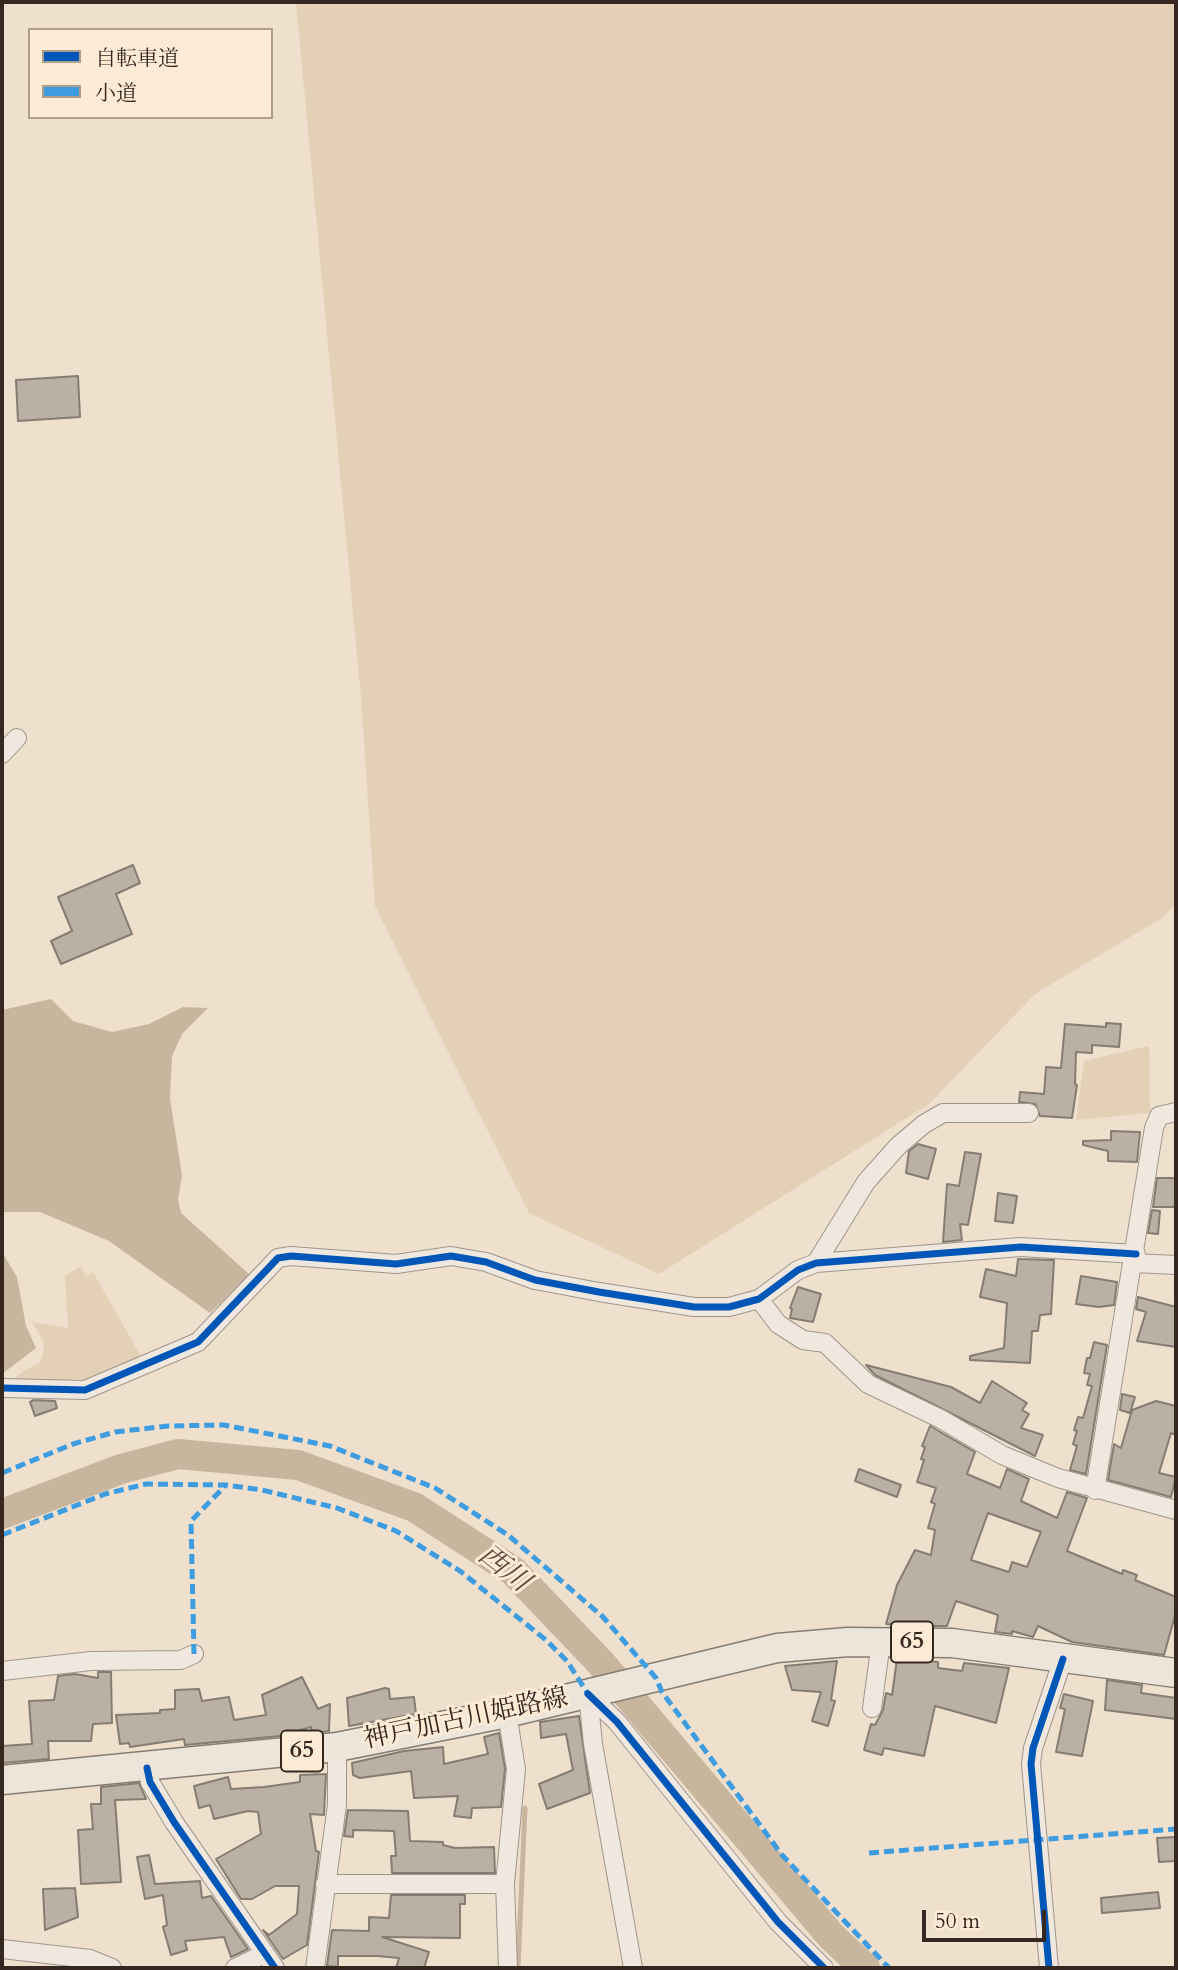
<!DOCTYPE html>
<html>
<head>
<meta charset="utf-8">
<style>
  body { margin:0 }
  #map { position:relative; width:1178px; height:1970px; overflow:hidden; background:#eee0cd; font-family:Cardo,"Noto Serif JP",serif }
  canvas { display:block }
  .frame { position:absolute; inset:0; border:4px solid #362821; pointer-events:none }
  .legend { position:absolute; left:28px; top:28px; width:245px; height:91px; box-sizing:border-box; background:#fcecd6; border:2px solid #ad9e8e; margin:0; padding:9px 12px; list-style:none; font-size:21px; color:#362821 }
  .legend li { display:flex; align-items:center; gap:14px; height:35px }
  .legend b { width:35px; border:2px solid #ad9e8e }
  .scale { position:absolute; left:922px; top:1910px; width:124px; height:32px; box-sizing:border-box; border:4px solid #362821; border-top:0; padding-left:9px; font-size:21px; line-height:24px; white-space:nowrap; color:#362821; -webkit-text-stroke:5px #fcecd6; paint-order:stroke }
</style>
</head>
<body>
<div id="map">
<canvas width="1178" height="1970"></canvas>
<div class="frame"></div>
<ul class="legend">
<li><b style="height:9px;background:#0057b8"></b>自転車道</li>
<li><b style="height:9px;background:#3e9ce0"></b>小道</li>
</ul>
<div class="scale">50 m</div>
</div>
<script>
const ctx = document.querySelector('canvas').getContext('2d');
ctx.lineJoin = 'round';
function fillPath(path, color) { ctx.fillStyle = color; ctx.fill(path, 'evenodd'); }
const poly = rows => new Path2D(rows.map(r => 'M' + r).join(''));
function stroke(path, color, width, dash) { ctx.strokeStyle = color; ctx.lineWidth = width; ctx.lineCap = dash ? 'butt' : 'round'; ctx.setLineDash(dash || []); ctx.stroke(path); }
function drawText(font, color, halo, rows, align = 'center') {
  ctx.font = font + ' Cardo,"Noto Serif JP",serif'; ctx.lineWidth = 6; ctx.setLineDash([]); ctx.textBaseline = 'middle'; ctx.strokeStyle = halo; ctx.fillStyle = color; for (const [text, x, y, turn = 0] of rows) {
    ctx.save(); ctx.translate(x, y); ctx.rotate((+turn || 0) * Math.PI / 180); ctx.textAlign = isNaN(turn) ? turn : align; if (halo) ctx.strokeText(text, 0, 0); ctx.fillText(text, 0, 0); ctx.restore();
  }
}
const green = poly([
  [296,2,1176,2,1176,903,1162,918,1035,994,929,1104,659,1274,529,1213,375,906,361,698],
  [1149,1046,1150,1113,1076,1120,1084,1061],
  [81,1266,86,1276,93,1272,143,1360,92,1379,12,1382,19,1374,39,1363,43,1356,44,1343,32,1322,68,1328,65,1276]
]);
const water = poly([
  [51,999,73,1021,112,1032,149,1024,183,1007,208,1008,182,1034,172,1056,170,1099,182,1175,178,1200,181,1213,250,1275,210,1313,109,1241,40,1212,2,1212,2,1010],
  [2,1252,17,1277,26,1326,36,1348,2,1374,4,1329]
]);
const stream = poly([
  [518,1968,525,1808]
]);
const river = poly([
  [2,1514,121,1469,178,1454,298,1465,414,1507,513,1571,599,1661,831,1936,865,1968]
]);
const building = poly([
  [78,376,80,417,18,421,16,380,78,376],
  [133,865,140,883,116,894,132,934,61,964,51,941,72,931,58,897,133,865],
  [1106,1023,1121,1024,1119,1047,1092,1045,1092,1053,1076,1052,1075,1084,1077,1085,1072,1118,1040,1116,1035,1104,1019,1102,1020,1092,1044,1094,1046,1067,1061,1068,1065,1024,1106,1027,1106,1023],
  [1111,1131,1140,1132,1137,1162,1108,1161,1108,1151,1083,1145,1083,1141,1111,1140,1111,1131],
  [918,1144,936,1149,928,1179,906,1173,909,1151,918,1144],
  [965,1152,981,1154,968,1225,960,1224,962,1240,943,1242,947,1184,959,1186,965,1152],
  [1157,1178,1176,1178,1176,1207,1153,1207,1157,1178],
  [998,1193,1017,1196,1013,1223,995,1221,998,1193],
  [1152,1210,1160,1211,1158,1234,1148,1233,1152,1210],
  [1018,1259,1054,1260,1051,1314,1040,1315,1038,1331,1032,1331,1030,1363,970,1360,970,1356,1004,1348,1007,1303,980,1297,986,1269,1016,1276,1018,1259],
  [1081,1276,1117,1282,1114,1305,1099,1307,1076,1304,1081,1276],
  [798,1287,821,1294,813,1322,790,1318,792,1309,790,1308,798,1287],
  [1138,1297,1176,1307,1176,1347,1137,1341,1146,1312,1136,1309,1138,1297],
  [1094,1342,1107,1345,1086,1474,1070,1470,1077,1446,1073,1444,1077,1431,1074,1430,1078,1417,1083,1418,1092,1386,1087,1385,1090,1374,1084,1373,1087,1358,1090,1358,1094,1342],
  [866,1365,951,1387,980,1403,992,1381,1027,1403,1022,1410,1029,1414,1021,1428,1043,1435,1035,1456,875,1375,866,1365],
  [1122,1394,1135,1397,1130,1413,1120,1410,1122,1394],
  [34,1400,55,1401,57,1408,35,1416,30,1402,34,1400],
  [1156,1401,1176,1406,1176,1435,1171,1433,1159,1473,1176,1477,1171,1497,1108,1480,1114,1444,1121,1448,1132,1410,1156,1401],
  [930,1426,975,1452,967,1474,1000,1488,1007,1469,1029,1479,1021,1501,1057,1518,1067,1492,1087,1498,1067,1551,1122,1574,1123,1570,1137,1575,1135,1580,1176,1597,1176,1612,1164,1655,1072,1642,1038,1626,1033,1637,1012,1631,1012,1634,995,1632,998,1615,956,1601,947,1626,925,1626,915,1622,914,1626,886,1624,897,1585,915,1550,931,1555,935,1530,928,1528,935,1504,931,1502,936,1488,917,1482,924,1460,921,1459,925,1447,922,1446,930,1426],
  [988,1513,1041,1532,1027,1567,1012,1562,1009,1572,971,1560,988,1513],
  [859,1469,901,1485,897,1497,855,1481,859,1469],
  [897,1659,938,1662,938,1668,962,1671,964,1663,1009,1668,996,1723,935,1706,924,1756,884,1748,882,1755,864,1750,871,1724,875,1725,883,1710,886,1693,892,1695,897,1659],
  [837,1661,831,1700,835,1701,828,1726,812,1721,821,1692,792,1690,785,1666,837,1661],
  [98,1672,111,1672,112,1723,93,1724,91,1741,48,1741,49,1759,2,1763,2,1746,32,1744,29,1701,54,1700,58,1676,75,1674,98,1678,98,1672],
  [302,1677,318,1709,330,1704,329,1731,312,1733,311,1727,280,1736,185,1745,184,1739,130,1747,129,1743,120,1744,116,1715,160,1713,160,1710,175,1709,175,1690,199,1689,202,1701,229,1697,234,1720,266,1715,262,1695,302,1677],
  [1107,1680,1142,1685,1141,1693,1176,1698,1176,1719,1105,1710,1107,1680],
  [385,1688,389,1689,390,1699,414,1697,416,1714,349,1726,347,1698,385,1688],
  [1064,1694,1093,1701,1082,1756,1056,1752,1065,1709,1060,1708,1064,1694],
  [579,1716,590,1793,547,1809,539,1784,573,1770,566,1734,541,1738,540,1722,579,1716],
  [499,1733,505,1769,501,1807,472,1808,471,1818,454,1816,458,1796,414,1798,411,1771,360,1778,353,1775,352,1763,404,1751,443,1747,444,1764,488,1754,484,1737,499,1733],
  [326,1774,324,1815,310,1814,316,1851,319,1852,307,1945,283,1959,263,1930,269,1935,297,1914,299,1886,275,1886,252,1899,241,1899,216,1859,261,1834,258,1812,248,1811,214,1819,210,1805,199,1808,194,1786,228,1777,231,1789,264,1787,300,1782,300,1775,326,1774],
  [139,1783,146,1799,115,1800,121,1882,81,1884,78,1830,93,1829,91,1804,101,1804,101,1787,139,1783],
  [348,1810,408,1811,410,1841,443,1842,443,1845,455,1848,494,1847,495,1873,392,1873,391,1856,396,1856,394,1831,353,1830,353,1837,344,1836,348,1810],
  [1176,1837,1176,1861,1159,1862,1157,1838,1176,1837],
  [149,1855,155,1884,200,1881,202,1898,211,1896,248,1949,231,1957,224,1937,185,1941,187,1950,171,1955,163,1927,167,1925,163,1895,145,1899,137,1857,149,1855],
  [75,1888,78,1917,45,1930,43,1889,75,1888],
  [1158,1892,1160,1908,1102,1913,1101,1898,1158,1892],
  [391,1895,465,1895,465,1904,460,1904,460,1938,382,1937,429,1952,424,1968,396,1968,399,1958,378,1956,338,1956,338,1967,327,1966,332,1930,369,1931,369,1917,389,1918,391,1895]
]);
const street = poly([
  [2,754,17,738],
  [816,1263,866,1182,898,1146,924,1124,943,1113,1029,1113],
  [1134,1263,1176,1265],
  [759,1299,778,1324,803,1340,825,1343,868,1384,941,1419,1002,1455,1058,1478,1176,1510],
  [2,1388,85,1390,198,1342,278,1258,291,1256,396,1264,451,1256,486,1262,535,1280,599,1292,694,1307,729,1307,759,1299,798,1270,816,1263,1021,1247,1136,1254],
  [1095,1490,1154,1128,1159,1116,1176,1112],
  [2,1671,91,1661,181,1660,194,1654],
  [588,1694,617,1722,778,1922,824,1968],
  [588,1694,593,1744,633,1968],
  [872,1708,881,1642],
  [507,1713,516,1769,505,1884,508,1968],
  [147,1768,150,1782,174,1822,275,1968],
  [325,1884,505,1884],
  [2,1949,90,1959,112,1968],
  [235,1968,264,1954],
  [315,1968,337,1805,337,1747],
  [1049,1968,1031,1764,1033,1748,1063,1659]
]);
const primary = poly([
  [2,1780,337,1747,507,1713,777,1648,848,1642,952,1643,1176,1673]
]);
const quiet = poly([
  [2,1473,73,1444,115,1432,168,1426,224,1425,330,1446,435,1488,508,1535,603,1617,656,1678,662,1692,782,1855,889,1968],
  [2,1535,105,1494,146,1484,226,1485,262,1490,337,1508,396,1531,460,1571,546,1640,567,1661,588,1694],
  [194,1654,191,1521,226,1485],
  [869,1853,1176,1829]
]);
const cycleway = poly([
  [2,1388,85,1390,198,1342,278,1258,291,1256,396,1264,451,1256,486,1262,535,1280,599,1292,694,1307,729,1307,759,1299,798,1270,816,1263,1021,1247,1136,1254],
  [588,1694,617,1722,778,1922,824,1968],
  [147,1768,150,1782,174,1822,275,1968],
  [1049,1968,1031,1764,1033,1748,1063,1659]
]);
const shields = [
  [912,1642,42],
  [302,1751,42]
];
const shieldNames = [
  ["65",912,1642],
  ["65",302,1751]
];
const streetNames = [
  ["神戸加古川姫路線",466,1720,-12]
];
const waterNames = [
  ["西川",503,1570,38]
];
fillPath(green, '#e3d0b7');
fillPath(water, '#c8b59e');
stroke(stream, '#c8b59e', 5);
stroke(river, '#c8b59e', 30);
fillPath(building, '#bab0a3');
stroke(building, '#857c72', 2);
stroke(street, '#9e958a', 20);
stroke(primary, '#857c72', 31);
stroke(street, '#f0e8df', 18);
stroke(primary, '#ede5da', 28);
stroke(quiet, '#3e9ce0', 5, [10, 5]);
stroke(cycleway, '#0057b8', 7);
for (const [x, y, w] of shields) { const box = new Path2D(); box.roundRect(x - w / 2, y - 20.5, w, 41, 5); ctx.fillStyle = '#fcecd6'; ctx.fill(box); stroke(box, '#362821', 2); }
drawText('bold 24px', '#362821', null, shieldNames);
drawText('26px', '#362821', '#fcecd6', streetNames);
drawText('italic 28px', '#5d4d40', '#fcecd6', waterNames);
</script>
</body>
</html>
